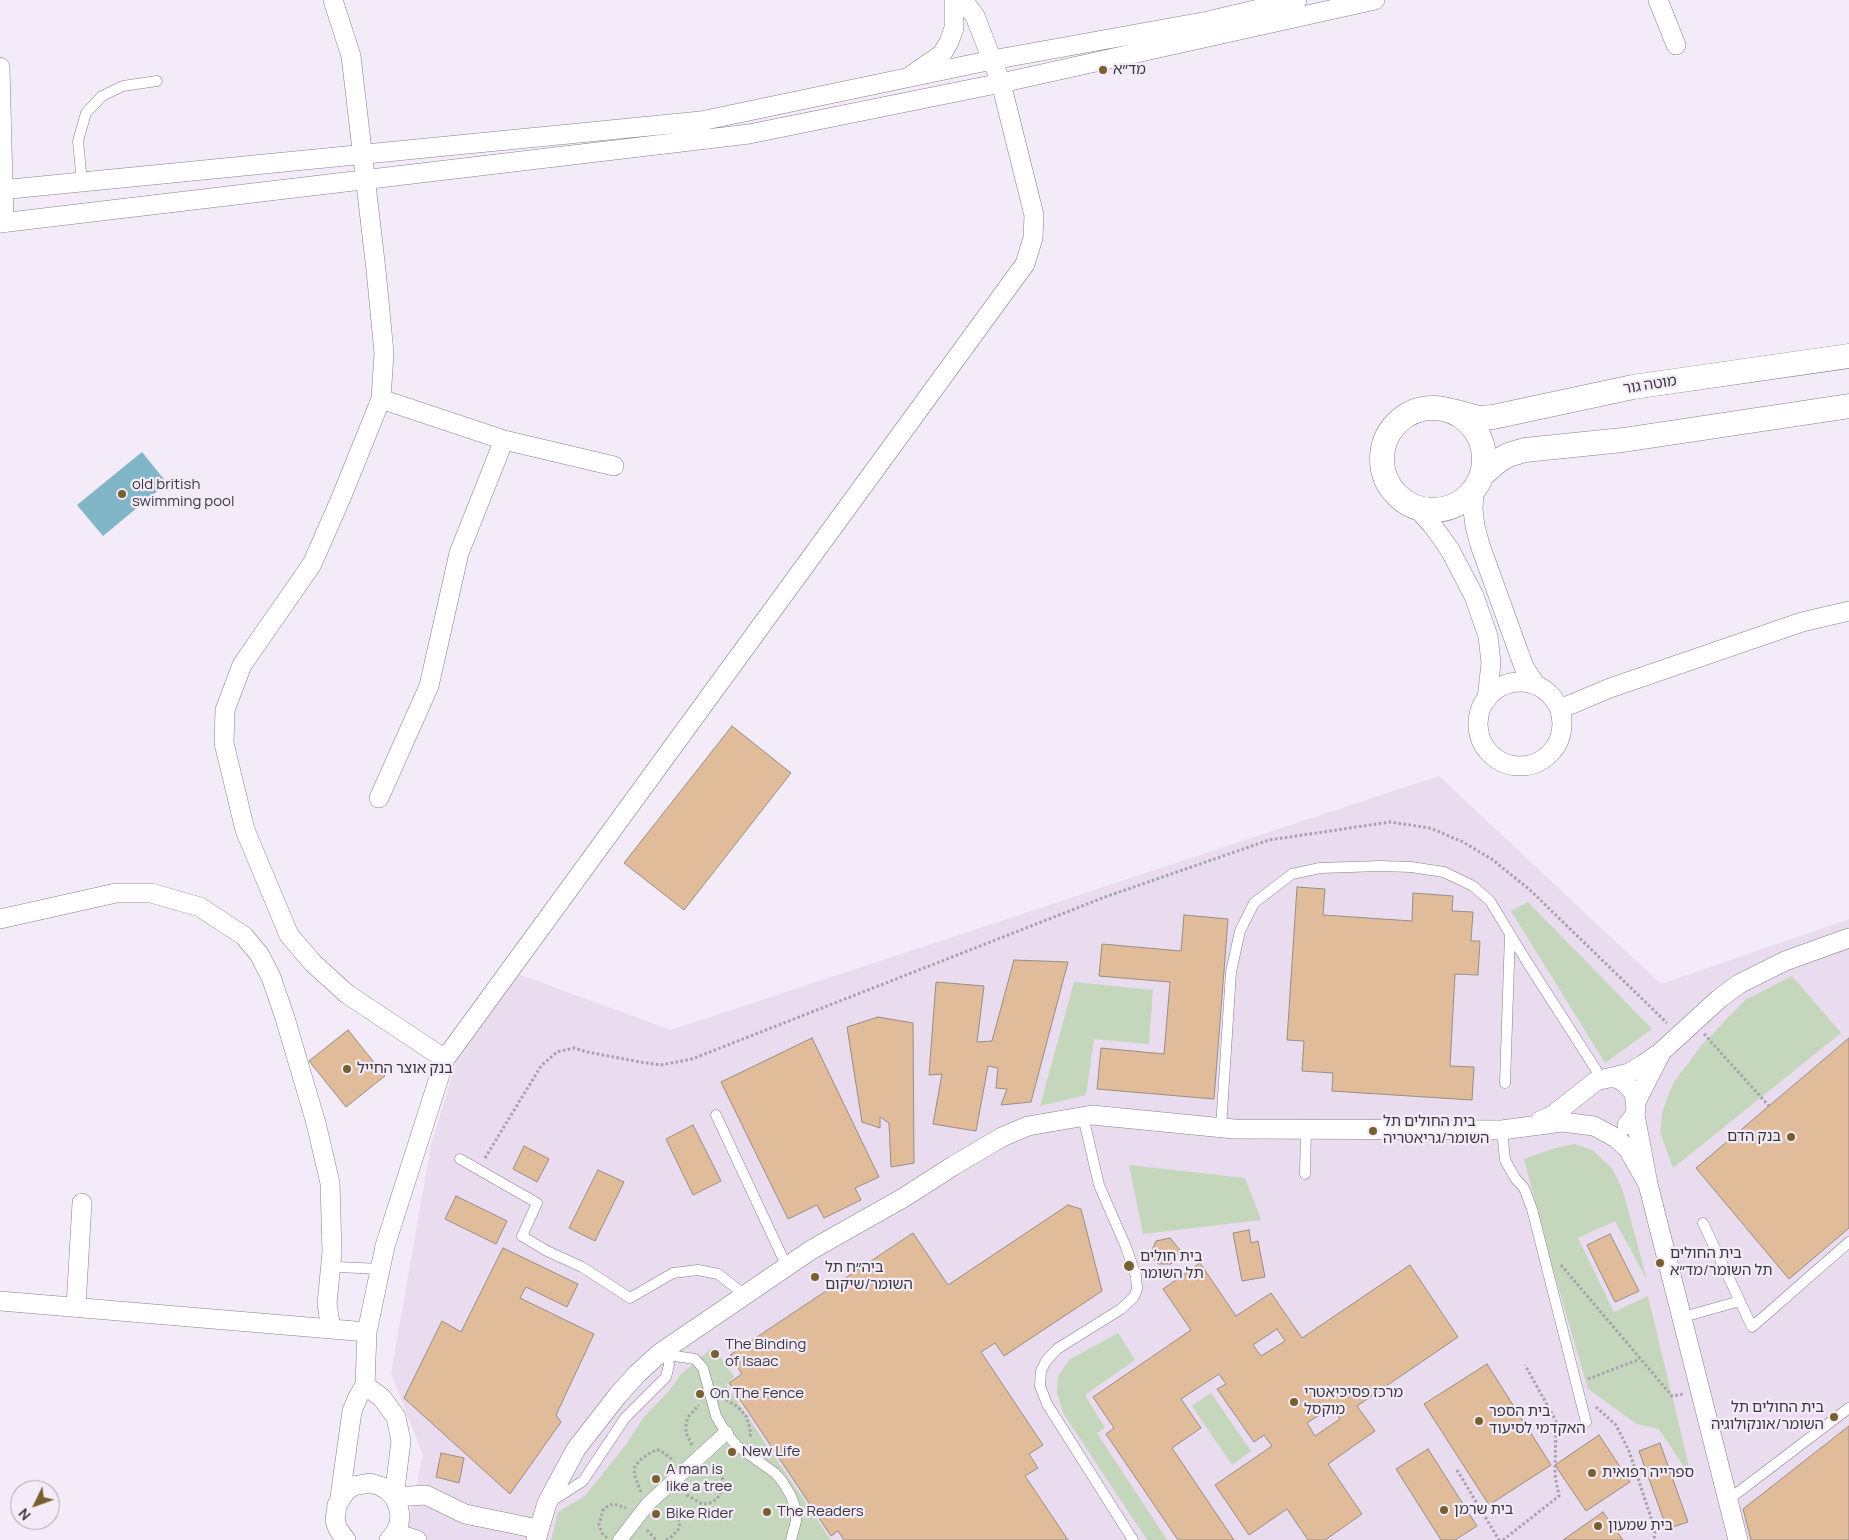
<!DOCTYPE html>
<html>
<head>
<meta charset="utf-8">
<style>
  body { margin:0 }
  #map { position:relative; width:1849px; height:1540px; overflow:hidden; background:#f3ebf7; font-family:Manrope,sans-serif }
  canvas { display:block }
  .north { position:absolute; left:10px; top:1480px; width:50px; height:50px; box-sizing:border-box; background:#f3ebf7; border:1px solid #aaa4ad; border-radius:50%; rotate:228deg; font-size:14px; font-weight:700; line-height:20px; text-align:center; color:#3c393e }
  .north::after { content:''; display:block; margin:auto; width:18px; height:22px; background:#785f30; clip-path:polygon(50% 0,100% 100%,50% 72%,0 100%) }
</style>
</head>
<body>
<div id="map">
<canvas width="1849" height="1540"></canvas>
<div class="north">N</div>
</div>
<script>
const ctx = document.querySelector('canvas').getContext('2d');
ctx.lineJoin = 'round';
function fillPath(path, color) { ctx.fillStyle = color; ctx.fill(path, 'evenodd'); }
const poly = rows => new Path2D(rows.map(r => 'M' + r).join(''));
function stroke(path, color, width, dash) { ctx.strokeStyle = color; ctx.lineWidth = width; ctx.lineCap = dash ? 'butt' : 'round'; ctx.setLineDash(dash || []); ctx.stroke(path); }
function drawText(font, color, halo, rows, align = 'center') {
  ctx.font = font + ' Manrope,"Noto Sans Hebrew",sans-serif'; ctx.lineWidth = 4.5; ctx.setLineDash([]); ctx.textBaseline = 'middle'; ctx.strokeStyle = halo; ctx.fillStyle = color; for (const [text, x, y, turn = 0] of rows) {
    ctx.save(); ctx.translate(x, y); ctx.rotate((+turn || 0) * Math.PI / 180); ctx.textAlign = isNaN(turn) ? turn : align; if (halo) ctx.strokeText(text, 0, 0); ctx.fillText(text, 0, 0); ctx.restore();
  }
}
const built = poly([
  [1439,776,1661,984,1849,919,1849,1540,404,1540,423,1455,391,1374,431,1145,458,1057,518,974,671,1030]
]);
const green = poly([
  [1528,902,1652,1029,1605,1063,1511,911],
  [1792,976,1841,1033,1673,1168,1660,1132,1663,1109,1674,1082,1701,1046,1745,1000],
  [1074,982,1153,990,1149,1044,1094,1039,1086,1095,1040,1106],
  [1575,1144,1592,1150,1612,1168,1623,1191,1647,1280,1615,1221,1578,1238,1614,1312,1648,1296,1692,1479,1659,1429,1637,1424,1588,1389,1551,1262,1524,1159,1555,1148],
  [1129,1165,1245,1178,1261,1220,1143,1234],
  [1118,1333,1135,1360,1085,1395,1105,1428,1097,1433,1167,1540,1147,1540,1063,1413,1057,1393,1058,1376,1069,1360],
  [713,1347,734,1376,726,1385,831,1540,551,1540,558,1512,585,1496,625,1446,643,1418,669,1391,681,1374],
  [1211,1393,1251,1451,1232,1465,1192,1406]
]);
const water = poly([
  [142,452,167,483,103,536,77,505]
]);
const building = poly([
  [732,726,791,773,684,910,624,863,732,726],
  [1297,887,1325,889,1323,915,1412,921,1413,893,1453,896,1452,911,1473,912,1471,941,1480,941,1478,975,1455,974,1450,1066,1474,1067,1472,1100,1332,1091,1333,1073,1302,1071,1304,1041,1287,1040,1297,887],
  [1184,915,1228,919,1214,1099,1097,1089,1101,1048,1164,1054,1170,982,1099,976,1102,944,1181,951,1184,915],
  [1014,960,1068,962,1031,1102,1001,1105,1007,1089,996,1088,998,1068,988,1066,976,1131,933,1124,942,1074,929,1075,936,982,984,986,977,1042,992,1041,1014,960],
  [878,1017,913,1023,914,1163,891,1167,889,1123,880,1117,880,1128,862,1122,847,1027,878,1017],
  [348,1030,385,1076,346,1107,309,1061,348,1030],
  [812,1038,879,1177,855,1188,861,1200,824,1218,817,1205,788,1219,721,1082,812,1038],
  [1849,1038,1849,1228,1789,1279,1696,1168,1849,1038],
  [693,1125,721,1181,693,1195,666,1139,693,1125],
  [524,1146,549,1159,537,1182,513,1169,524,1146],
  [598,1170,624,1182,595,1241,569,1228,598,1170],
  [456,1196,507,1221,496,1244,445,1219,456,1196],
  [1068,1205,1081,1209,1102,1291,1004,1356,995,1343,981,1352,1043,1445,1029,1454,1038,1468,1025,1476,1068,1540,844,1540,838,1531,831,1536,729,1383,742,1374,730,1355,913,1233,948,1285,1068,1205],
  [1249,1230,1251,1243,1258,1241,1265,1277,1242,1281,1233,1233,1249,1230],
  [1610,1234,1639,1291,1615,1302,1587,1245,1610,1234],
  [1170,1238,1180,1250,1171,1264,1158,1264,1150,1255,1156,1241,1170,1238],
  [503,1248,578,1284,567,1307,526,1287,520,1298,594,1334,556,1415,561,1422,510,1494,404,1398,442,1321,461,1332,503,1248],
  [1200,1263,1236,1316,1271,1293,1302,1338,1410,1265,1458,1337,1357,1406,1375,1431,1328,1464,1362,1514,1325,1540,1308,1540,1287,1509,1249,1535,1215,1485,1272,1446,1264,1435,1254,1442,1217,1389,1226,1384,1219,1374,1181,1399,1201,1428,1172,1448,1234,1540,1178,1540,1106,1434,1114,1428,1093,1397,1191,1330,1163,1289,1200,1263],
  [1277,1329,1285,1341,1261,1356,1253,1345,1277,1329],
  [1332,1407,1340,1419,1315,1436,1307,1423,1332,1407],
  [1487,1364,1551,1465,1489,1505,1424,1404,1487,1364],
  [1849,1426,1849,1540,1751,1540,1743,1509,1849,1426],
  [1599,1435,1630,1482,1586,1511,1555,1465,1599,1435],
  [1660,1443,1688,1522,1667,1529,1639,1451,1660,1443],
  [1428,1449,1477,1526,1455,1540,1441,1540,1396,1469,1428,1449],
  [441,1453,464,1458,459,1483,436,1477,441,1453],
  [1603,1512,1623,1540,1563,1540,1603,1512]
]);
const path = poly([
  [1704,1034,1769,1106],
  [485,1158,541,1066,557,1052,574,1048,587,1052,640,1062,661,1065,692,1059,1105,897,1269,840,1390,822,1430,828,1463,842,1493,860,1530,890,1667,1023],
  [1561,1265,1672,1396,1684,1394],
  [1588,1379,1640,1359],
  [726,1400,738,1407,747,1417,751,1434,749,1438],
  [1596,1407,1616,1425,1629,1451,1655,1530,1654,1540],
  [692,1445,686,1433,686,1424,688,1417,699,1405],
  [1457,1470,1499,1540],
  [685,1490,687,1495,702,1504,710,1503,717,1499,724,1486,722,1476,712,1465],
  [641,1492,634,1474,635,1467,639,1461,651,1452,658,1450,664,1453,674,1461],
  [647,1530,656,1540],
  [607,1538,602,1533,599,1525,603,1510,609,1505,614,1504,626,1508],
  [666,1540,670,1538,678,1530,680,1523,675,1510,666,1506],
  [1503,1540,1559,1496,1555,1475,1556,1421,1525,1365]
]);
const service = poly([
  [82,183,78,141,86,113,102,96,123,86,157,81],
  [1505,1083,1510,934],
  [716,1115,787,1267],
  [1083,1116,1099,1185,1126,1247,1136,1276,1137,1289,1134,1297,1121,1309,1057,1349,1046,1361,1041,1371,1040,1386,1047,1404,1133,1540],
  [1221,1128,1231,972,1240,931,1254,903,1292,874,1320,868,1380,866,1411,867,1444,872,1473,886,1490,901,1527,962,1602,1079],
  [1502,1130,1505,1160,1515,1178,1524,1188,1532,1209,1586,1422],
  [460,1159,537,1203,522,1236,547,1251,582,1267,630,1298,673,1273,698,1270,718,1274,745,1295],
  [1305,1174,1306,1128],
  [1703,1223,1752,1327,1849,1242],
  [338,1267,381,1269],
  [1683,1317,1740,1301],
  [668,1355,695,1359,703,1368,716,1416,726,1433,737,1446,775,1473,782,1481,791,1496,796,1510,796,1521,791,1540],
  [1728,1500,1849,1408],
  [550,1502,583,1481,625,1418,666,1377,669,1365,667,1349]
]);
const pedestrian = poly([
  [620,1540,648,1504,726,1433]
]);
const minor = poly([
  [333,0,351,56,376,270,384,353,381,399,341,498,312,564,242,665,225,710,224,743,245,830,289,935,313,963,347,994,445,1059],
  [1658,0,1676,45],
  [0,67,4,223],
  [913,74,942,54,949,42,954,28,954,0],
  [0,190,701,121,992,60,1208,21,1297,0],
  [0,223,749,134,1001,83,1375,0],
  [381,399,504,440,614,466],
  [1474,489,1473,510,1475,526,1480,545,1524,667,1535,684],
  [1417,508,1433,526,1450,550,1474,596,1488,636,1491,663,1487,699],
  '1478 724a42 42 0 1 1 84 0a42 42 0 1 1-84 0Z',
  [1560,709,1610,688,1802,622,1849,611],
  [379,798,429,686,459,553,504,440],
  [0,919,116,893,151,893,200,907,244,936,259,954,271,977,285,1018,316,1123,330,1183,332,1252,327,1304,331,1329],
  [1608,1078,1616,1078,1624,1082,1634,1093,1636,1108,1635,1115,1627,1125],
  [1637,1100,1661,1053],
  [1635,1115,1648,1184,1738,1540],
  [1540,1121,1553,1115,1596,1081,1629,1073,1644,1064,1661,1052,1720,998,1739,984,1785,961,1849,938],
  [0,1301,367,1332],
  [76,1307,82,1203],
  [365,1385,382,1398,396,1417,401,1441,394,1497,426,1495,465,1514,538,1529],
  [340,1497,352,1411,358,1397,365,1385,367,1332,385,1246,445,1059,1025,264,1033,238,1034,215,1001,83,975,16,963,0],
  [346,1540,338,1529,335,1521,337,1505,346,1491,353,1486,370,1483,380,1486,387,1490,394,1497,398,1506,400,1515,399,1524,395,1533,389,1540],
  [393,1540,395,1533,417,1540],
  [536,1540,547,1503,576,1449,618,1395,638,1373,660,1353,811,1250,903,1198,953,1166,1002,1137,1028,1126,1092,1115,1234,1129,1502,1130,1562,1122,1594,1126,1616,1138,1628,1149,1648,1184]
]);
const tertiary = poly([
  '1382 459a51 51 0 1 1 102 0a51 51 0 1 1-102 0Z',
  [1453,411,1479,418,1493,417,1633,387,1849,356],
  [1482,475,1498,461,1508,455,1525,450,1623,440,1849,406]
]);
const markers = [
  [1103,70,5,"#785f30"],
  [122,494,5,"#785f30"],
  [347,1069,5,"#785f30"],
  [1373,1131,5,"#785f30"],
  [1791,1137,5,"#785f30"],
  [1660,1263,5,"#785f30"],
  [1129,1266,6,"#785f30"],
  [815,1277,5,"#785f30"],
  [715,1354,5,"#785f30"],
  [700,1394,5,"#785f30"],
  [1294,1402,5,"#785f30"],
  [1834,1417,5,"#785f30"],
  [1479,1421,5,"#785f30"],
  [732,1452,5,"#785f30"],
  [1592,1473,5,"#785f30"],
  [656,1479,5,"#785f30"],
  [1444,1510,5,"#785f30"],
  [767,1512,5,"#785f30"],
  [656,1514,5,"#785f30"],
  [1598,1526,5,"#785f30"]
];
const poiNames = [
  ["מד״א",1113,70],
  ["old british",132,485],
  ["swimming pool",132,502],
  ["בנק אוצר החייל",357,1069],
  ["בית החולים תל",1383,1122],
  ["השומר/גריאטריה",1383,1139],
  ["בנק הדם",1781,1137,"right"],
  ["בית החולים",1670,1254],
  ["תל השומר/מד״א",1670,1271],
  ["בית חולים",1140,1257],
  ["תל השומר",1140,1274],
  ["ביה״ח תל",825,1268],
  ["השומר/שיקום",825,1285],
  ["The Binding",725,1345],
  ["of Isaac",725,1362],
  ["מרכז פסיכיאטרי",1304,1393],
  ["מוקסל",1304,1410],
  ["On The Fence",710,1394],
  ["בית החולים תל",1824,1408,"right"],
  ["השומר/אונקולוגיה",1824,1425,"right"],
  ["בית הספר",1489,1412],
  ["האקדמי לסיעוד",1489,1429],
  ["New Life",742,1452],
  ["A man is",666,1470],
  ["like a tree",666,1487],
  ["ספרייה רפואית",1602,1473],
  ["בית שרמן",1454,1510],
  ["The Readers",777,1512],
  ["Bike Rider",666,1514],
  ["בית שמעון",1608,1526]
];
const streetNames = [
  ["מוטה גור",1650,385,-9]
];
fillPath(built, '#e9dcef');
fillPath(green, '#c4d7bc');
fillPath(water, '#80b6c8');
fillPath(building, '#e0bc9a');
stroke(building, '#998e85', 1);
stroke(service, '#88818c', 11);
stroke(pedestrian, '#88818c', 15);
stroke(minor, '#88818c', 20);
stroke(tertiary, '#88818c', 25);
stroke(path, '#a7a1aa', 3, [2.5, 2.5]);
stroke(service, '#fff', 10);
stroke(pedestrian, '#fff', 14);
stroke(minor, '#fff', 19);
stroke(tertiary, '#fff', 24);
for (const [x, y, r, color] of markers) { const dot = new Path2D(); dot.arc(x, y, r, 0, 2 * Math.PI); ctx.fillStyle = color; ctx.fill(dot); stroke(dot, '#f3ebf7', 2); }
drawText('15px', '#3c393e', '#f3ebf7', poiNames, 'left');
drawText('15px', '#3c393e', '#f3ebf7', streetNames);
</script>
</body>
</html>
